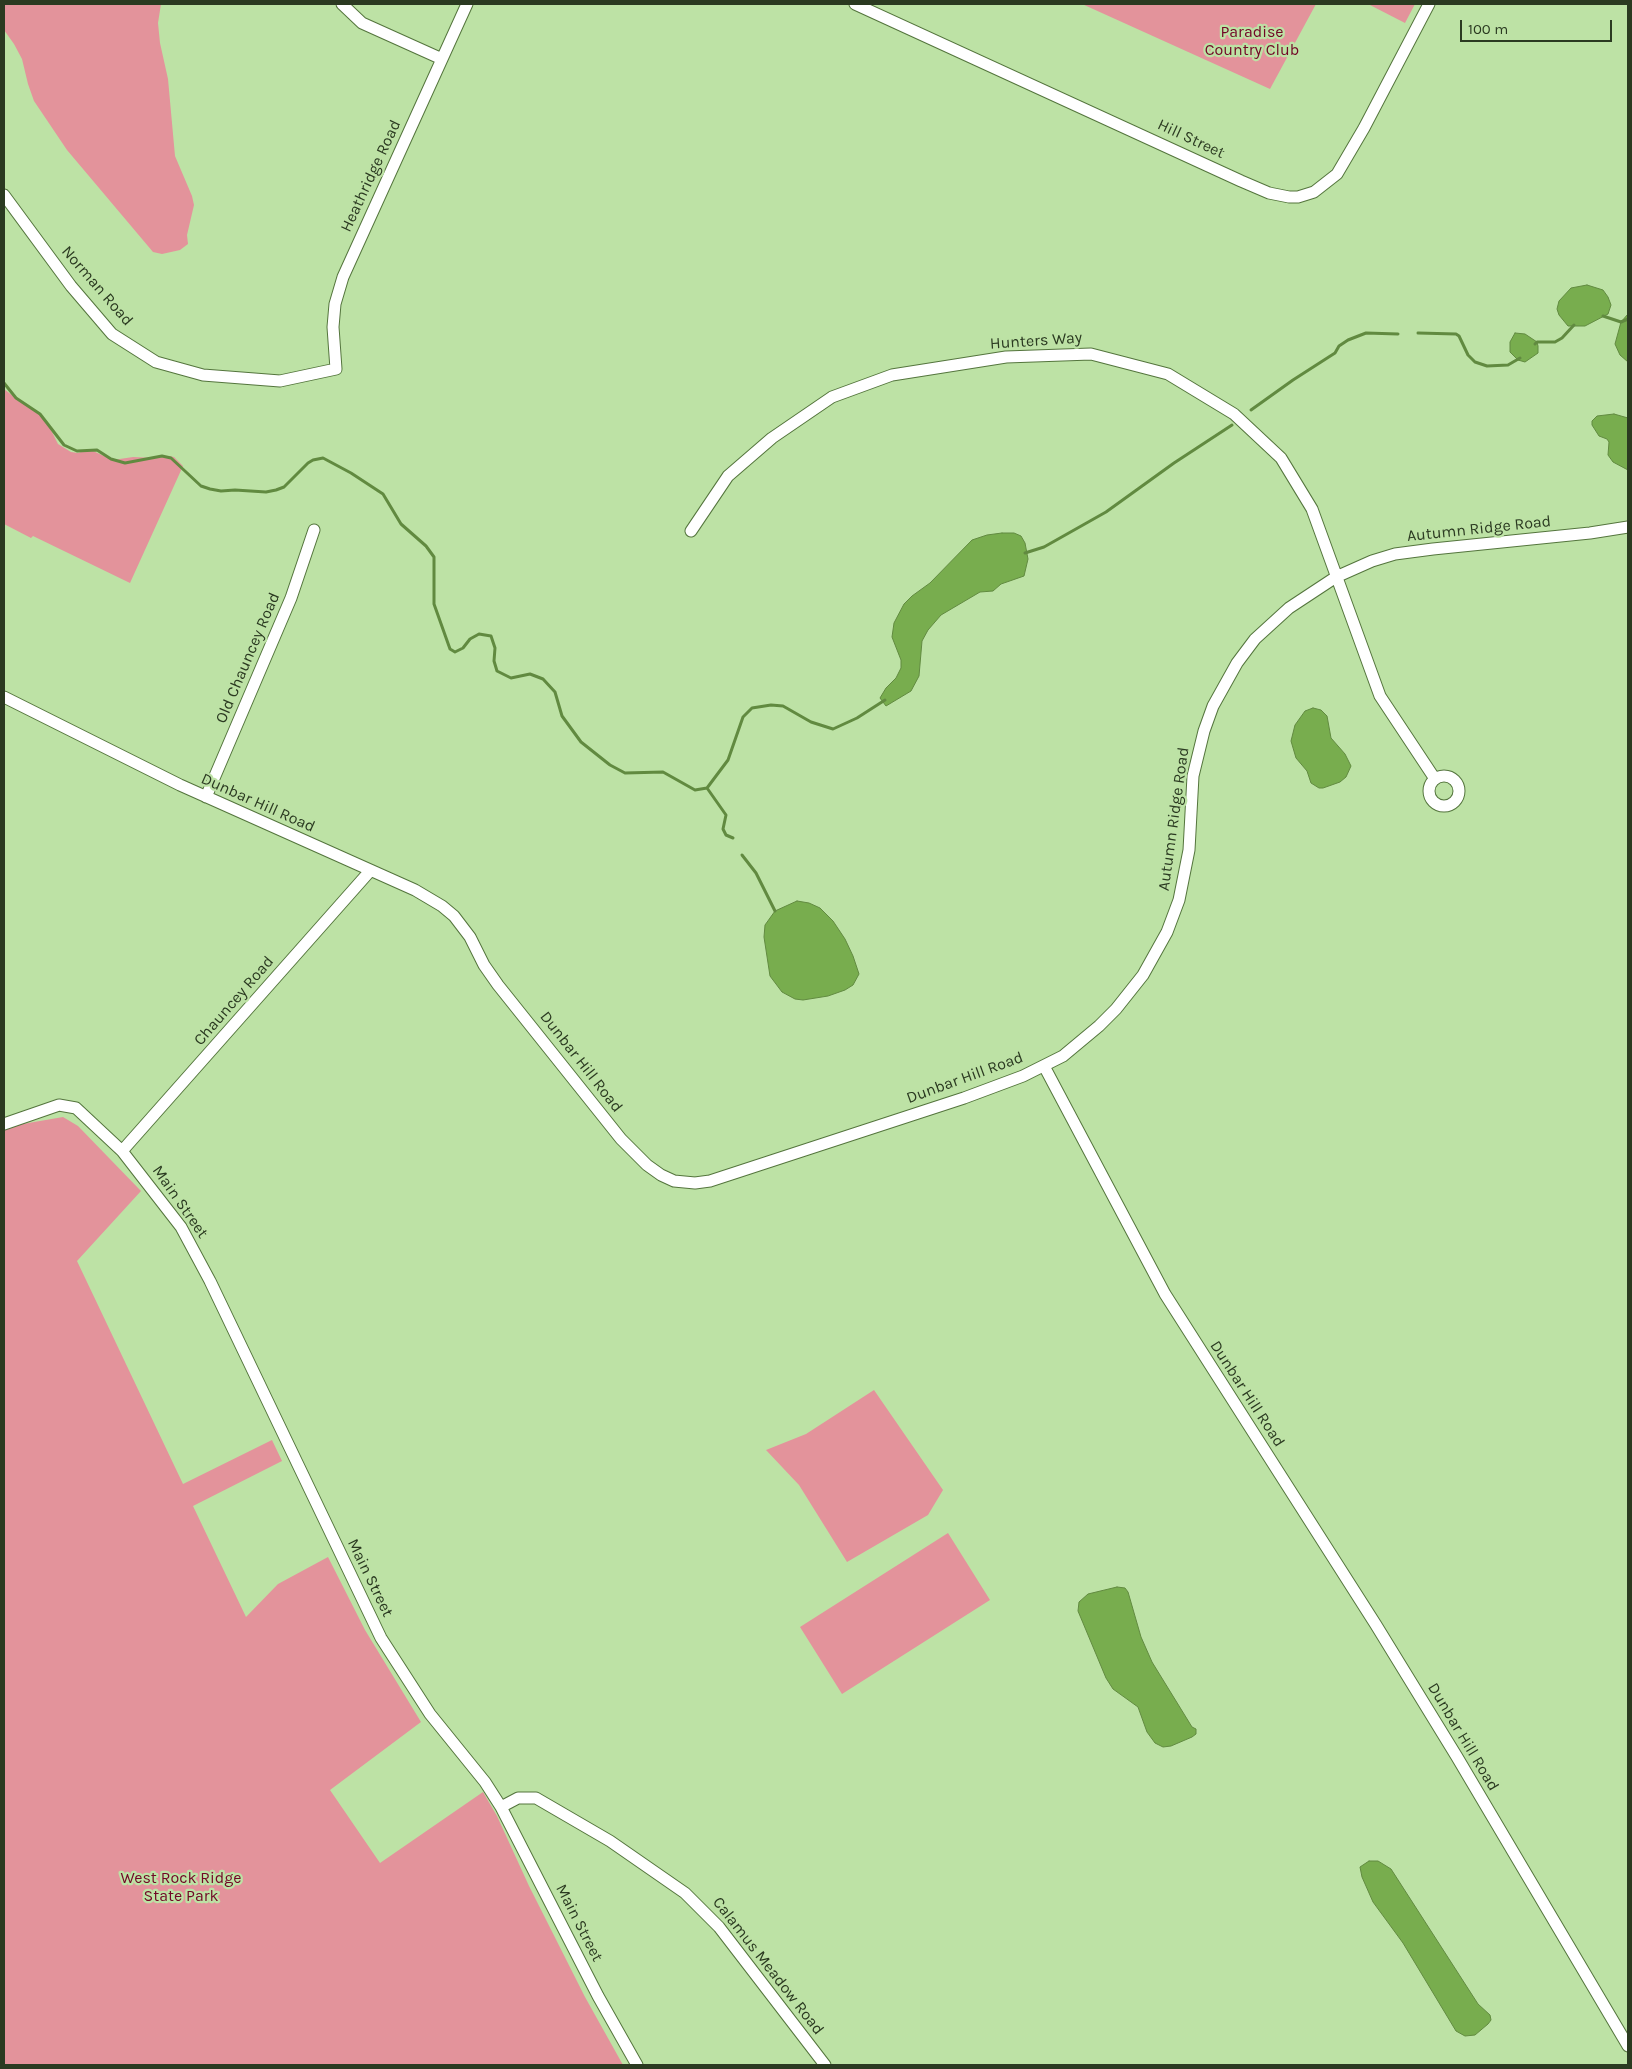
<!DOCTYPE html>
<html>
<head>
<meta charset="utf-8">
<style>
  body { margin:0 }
  #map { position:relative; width:1632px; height:2069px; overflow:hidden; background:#bde2a5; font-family:Karla,sans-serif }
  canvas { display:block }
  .frame { position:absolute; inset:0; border:5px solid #2b3a21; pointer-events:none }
  .scale { position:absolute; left:1460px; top:20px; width:152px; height:22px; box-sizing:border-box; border:2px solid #2b3a21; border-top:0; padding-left:6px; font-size:15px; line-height:18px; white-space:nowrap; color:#2b3a21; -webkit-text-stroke:4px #bde2a5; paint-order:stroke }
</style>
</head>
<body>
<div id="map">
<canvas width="1632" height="2069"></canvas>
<div class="frame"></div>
<div class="scale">100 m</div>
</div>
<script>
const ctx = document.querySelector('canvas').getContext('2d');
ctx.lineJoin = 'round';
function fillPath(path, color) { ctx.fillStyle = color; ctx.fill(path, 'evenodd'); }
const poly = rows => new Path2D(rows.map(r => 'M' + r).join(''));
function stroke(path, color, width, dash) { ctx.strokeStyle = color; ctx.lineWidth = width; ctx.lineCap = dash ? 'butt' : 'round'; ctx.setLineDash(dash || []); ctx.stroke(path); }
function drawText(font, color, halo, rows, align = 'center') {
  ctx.font = font + ' Karla,sans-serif'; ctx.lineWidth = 4.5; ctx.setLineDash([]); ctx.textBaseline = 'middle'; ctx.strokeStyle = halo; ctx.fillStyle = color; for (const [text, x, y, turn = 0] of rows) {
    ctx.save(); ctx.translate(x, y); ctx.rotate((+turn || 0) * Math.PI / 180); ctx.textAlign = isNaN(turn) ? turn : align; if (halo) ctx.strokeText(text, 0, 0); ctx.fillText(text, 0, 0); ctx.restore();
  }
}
const green = poly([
  [4,4,161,4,158,23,160,43,168,79,175,156,192,196,194,205,187,235,188,244,180,250,162,254,153,252,67,150,34,101,28,84,22,59,14,44,4,30],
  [1082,4,1316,4,1270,89],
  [1368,4,1415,4,1405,23],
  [4,389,22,403,36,410,48,424,58,444,71,452,78,453,87,450,93,451,113,460,133,457,157,458,169,456,174,457,183,466,130,583,33,536,31,538,4,524],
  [63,1117,78,1126,141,1191,77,1261,183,1484,272,1440,282,1461,193,1506,246,1617,278,1584,328,1557,365,1630,421,1722,330,1790,380,1863,483,1792,497,1816,529,1886,585,1997,623,2065,4,2065,4,1129,17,1125],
  [874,1390,943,1490,928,1515,847,1562,799,1485,766,1450,806,1434],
  [948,1533,990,1600,842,1694,800,1627]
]);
const water = poly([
  [1587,285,1603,290,1608,297,1611,305,1608,314,1585,326,1568,326,1559,315,1557,309,1559,301,1571,288,1587,285],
  [1628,314,1628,362,1620,355,1615,344,1621,322,1628,314],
  [1515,333,1525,334,1537,342,1538,346,1538,353,1525,362,1518,360,1510,352,1510,342,1515,333],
  [1614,414,1628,418,1628,470,1613,462,1608,455,1609,442,1607,439,1599,436,1592,425,1592,421,1597,416,1614,414],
  [1002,533,1014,533,1021,536,1025,543,1028,559,1024,576,1001,584,993,591,980,592,941,615,928,630,922,641,919,676,911,691,886,706,880,698,886,688,896,678,901,668,901,660,892,637,894,623,904,604,912,596,930,583,972,540,987,535,1002,533],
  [1313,708,1321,710,1327,716,1331,738,1345,754,1351,766,1346,777,1340,782,1323,788,1319,788,1311,783,1307,771,1296,758,1291,741,1295,725,1305,711,1313,708],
  [797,901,809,903,820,908,833,921,845,939,853,956,859,974,853,985,845,990,828,996,803,1000,795,999,782,992,770,976,764,937,765,925,775,911,797,901],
  [1117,1587,1125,1588,1128,1592,1141,1637,1152,1662,1192,1727,1196,1729,1196,1734,1192,1737,1171,1746,1163,1747,1155,1743,1147,1732,1138,1707,1113,1689,1106,1678,1078,1611,1079,1602,1088,1594,1117,1587],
  [1369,1861,1378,1861,1391,1869,1478,2004,1490,2015,1491,2020,1488,2024,1475,2035,1465,2036,1456,2031,1403,1943,1373,1902,1362,1877,1360,1867,1369,1861]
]);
const stream = poly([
  [1603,316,1621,322,1628,319],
  [1418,333,1456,334,1459,336,1468,355,1475,362,1487,366,1508,365,1520,358],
  [1535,344,1537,342,1555,342,1562,338,1574,325],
  [4,383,16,398,40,414,64,445,77,451,97,450,111,459,125,463,162,456,171,458,201,486,210,489,221,491,235,490,266,492,276,490,284,487,308,463,313,460,323,458,351,473,383,494,401,524,426,546,434,557,434,604,450,649,455,652,463,648,470,639,479,634,491,636,495,648,494,661,497,671,511,678,530,674,543,679,555,692,562,716,581,742,610,765,625,773,663,772,695,790,707,788,728,760,743,717,752,708,771,705,783,706,811,722,833,729,857,718,885,700],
  [1251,410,1293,380,1335,353,1339,346,1348,340,1366,333,1398,334],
  [1025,553,1044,547,1106,512,1174,463,1232,425],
  [707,788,726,815,723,829,726,835,733,838],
  [742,855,756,873,775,911]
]);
const minor = poly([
  [342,4,362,23,442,59],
  [855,4,1241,181,1269,193,1289,197,1298,197,1314,192,1337,174,1364,128,1429,4],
  [4,195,71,286,112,334,156,362,203,375,280,381,336,369,333,327,335,304,343,277,467,4],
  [691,531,728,476,772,438,832,397,892,375,1006,357,1091,354,1168,374,1234,414,1281,458,1312,509,1380,696,1435,779],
  [4,697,180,785,415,890,442,906,454,916,470,937,484,965,498,985,621,1139,647,1165,661,1175,674,1181,695,1183,710,1181,964,1098,1023,1076,1063,1056,1099,1026,1116,1009,1143,975,1167,932,1179,900,1189,850,1193,776,1204,731,1213,706,1237,663,1255,639,1289,608,1336,577,1372,561,1395,554,1433,549,1590,533,1628,527],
  '1429 791a15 15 0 1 1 30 0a15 15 0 1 1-30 0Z',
  [206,797,291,598,314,530],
  [1044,1066,1165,1294,1376,1625,1457,1757,1628,2046],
  [4,1124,59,1105,76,1108,122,1151,181,1227,210,1281,381,1638,430,1714,485,1782,501,1807,598,1996,637,2065],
  [122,1151,370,871],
  [501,1807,518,1798,536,1798,610,1841,685,1893,719,1927,825,2065]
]);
const parkNames = [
  ["Paradise",1252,32],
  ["Country Club",1252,50],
  ["West Rock Ridge",181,1878],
  ["State Park",181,1896]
];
const streetNames = [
  ["Hill Street",1191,139,25],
  ["Heathridge Road",371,176,-65],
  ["Norman Road",97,286,49],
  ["Hunters Way",1036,341,-4],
  ["Autumn Ridge Road",1479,529,-6],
  ["Old Chauncey Road",248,658,-67],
  ["Dunbar Hill Road",258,803,24],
  ["Autumn Ridge Road",1174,819,-82],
  ["Chauncey Road",234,1001,-49],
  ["Dunbar Hill Road",581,1062,52],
  ["Dunbar Hill Road",965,1078,-20],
  ["Main Street",180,1202,55],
  ["Dunbar Hill Road",1247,1394,57],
  ["Main Street",370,1578,64],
  ["Dunbar Hill Road",1463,1737,59],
  ["Main Street",579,1923,63],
  ["Calamus Meadow Road",768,1966,52]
];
fillPath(green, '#e3939b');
fillPath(water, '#78ad4e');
stroke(water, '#618a40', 1);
stroke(stream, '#618a40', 3);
stroke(minor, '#54753d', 13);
stroke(minor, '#fff', 11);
drawText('16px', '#710626', '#bde2a5', parkNames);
drawText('16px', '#2b3a21', '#bde2a5', streetNames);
</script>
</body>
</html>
